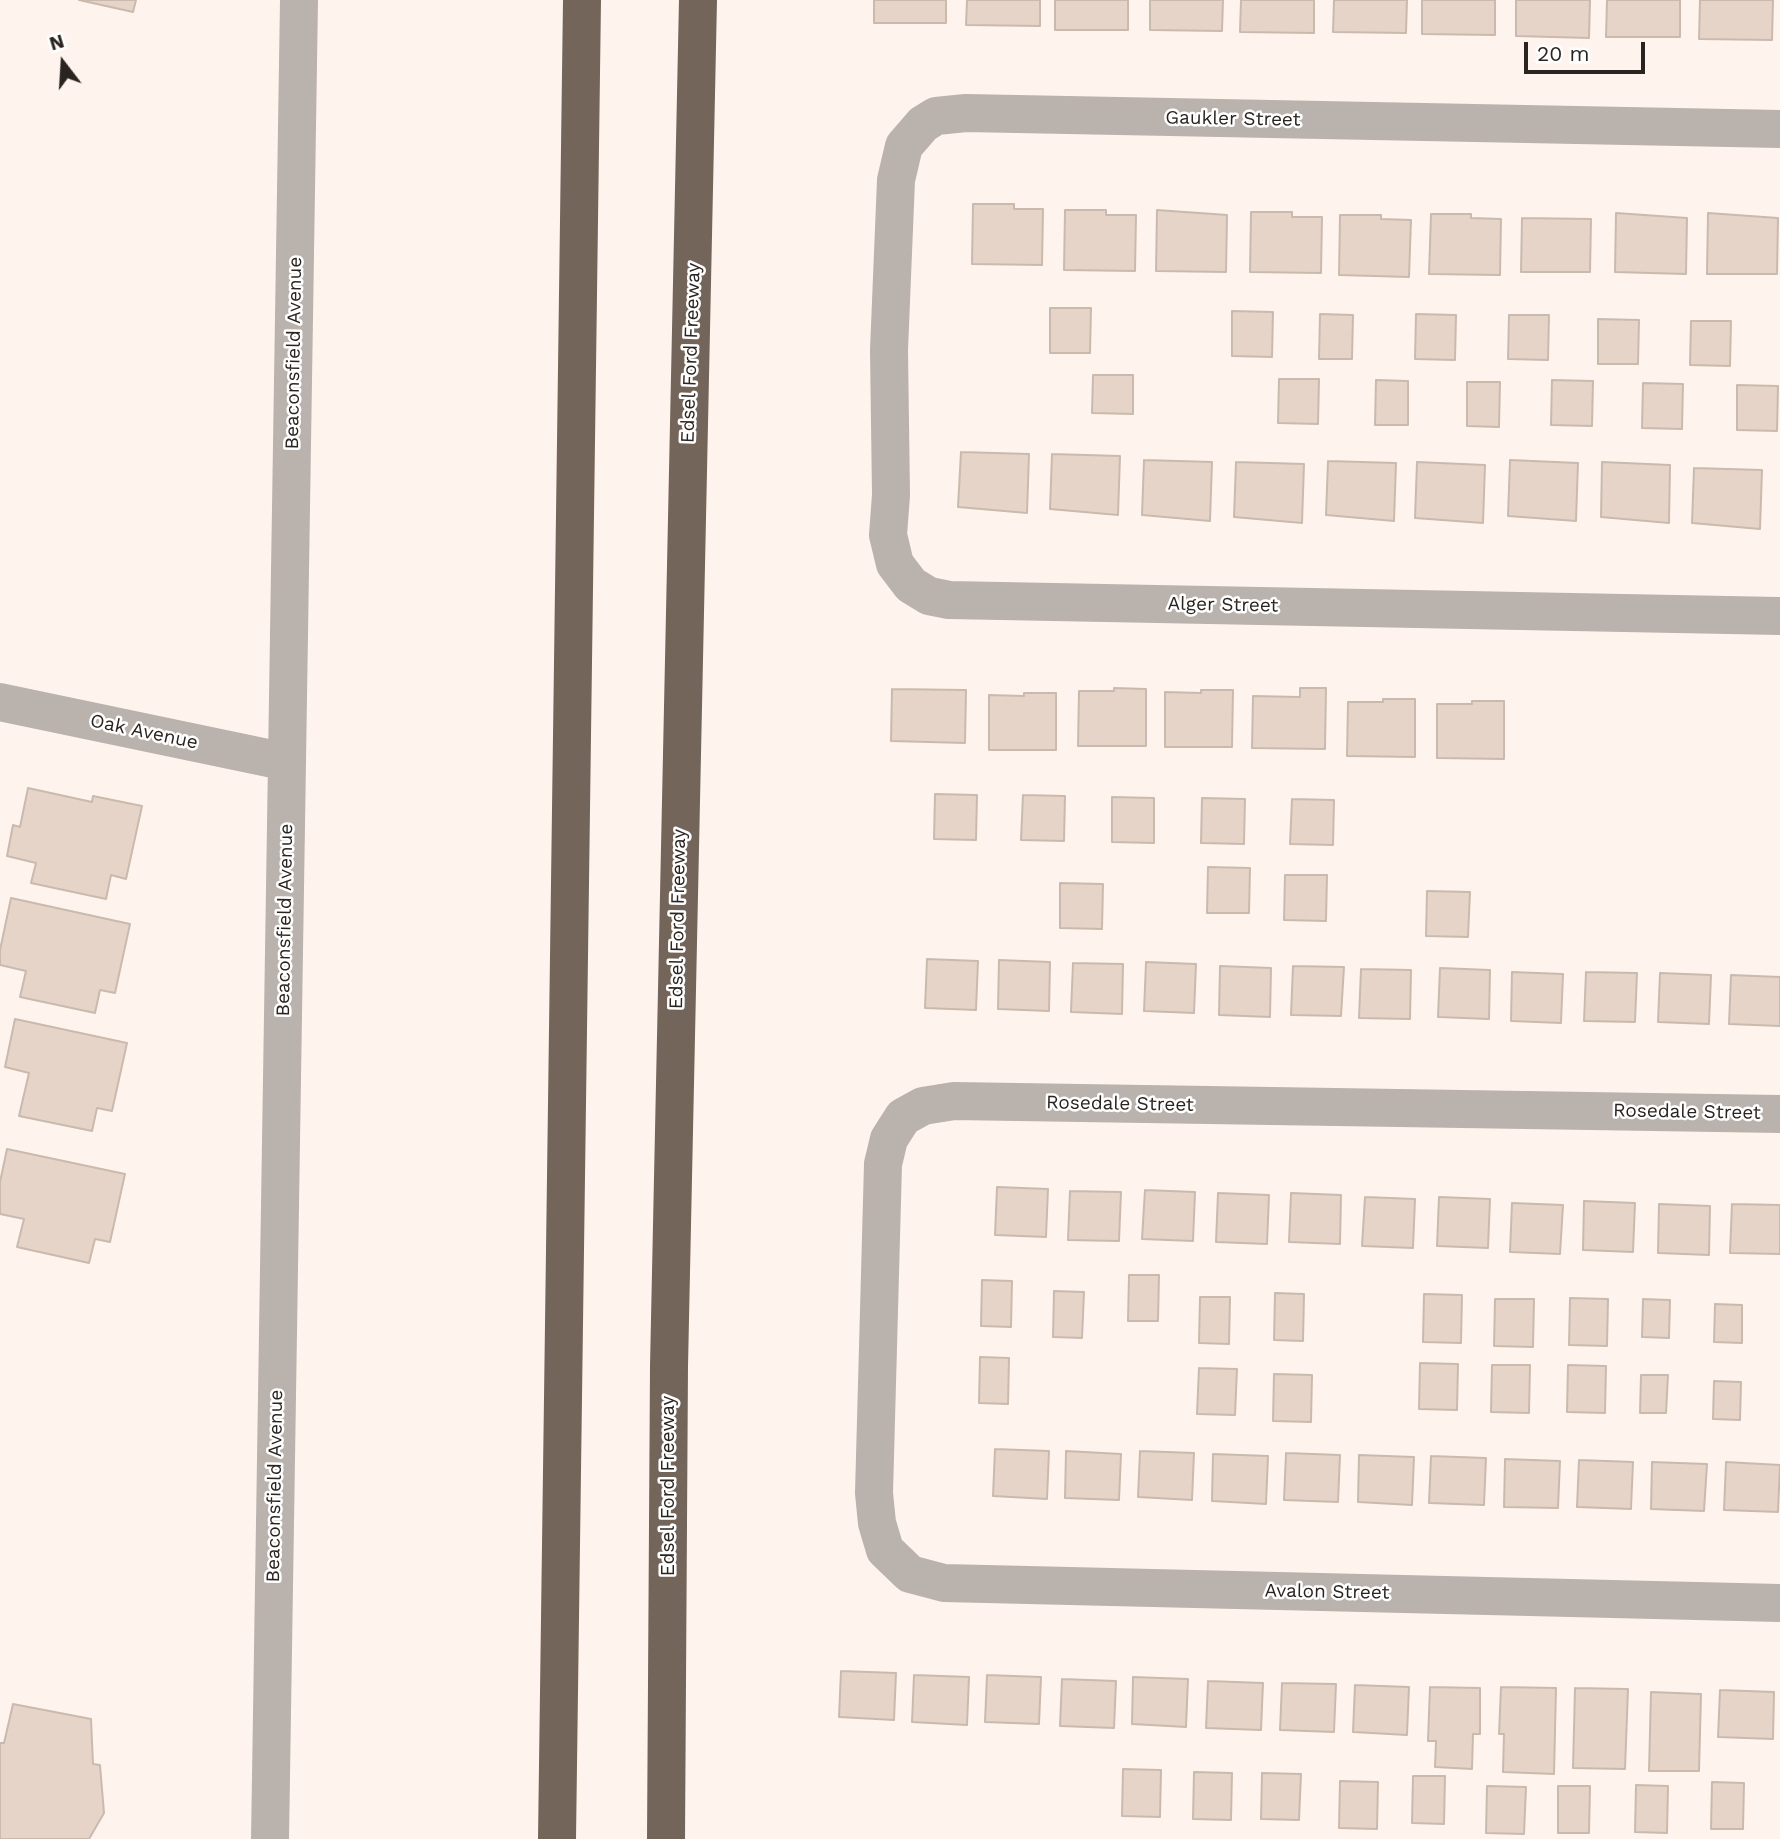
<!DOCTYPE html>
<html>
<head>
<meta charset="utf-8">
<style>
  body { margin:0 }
  #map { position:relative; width:1780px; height:1839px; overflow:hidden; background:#fff4ed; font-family:"Work Sans",sans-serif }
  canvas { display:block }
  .north { position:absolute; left:28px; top:28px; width:70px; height:70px; -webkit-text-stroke:5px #fff; paint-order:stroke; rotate:343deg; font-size:19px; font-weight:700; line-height:28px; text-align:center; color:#2a2420 }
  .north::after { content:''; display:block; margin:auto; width:24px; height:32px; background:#2a2420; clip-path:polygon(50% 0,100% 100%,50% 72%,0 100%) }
  .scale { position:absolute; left:1524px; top:42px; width:121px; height:32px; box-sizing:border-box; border:4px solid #2a2420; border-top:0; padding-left:9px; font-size:21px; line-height:24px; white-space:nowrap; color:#2a2420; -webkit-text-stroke:5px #fff; paint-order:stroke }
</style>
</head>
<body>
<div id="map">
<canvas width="1780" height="1839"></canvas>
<div class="north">N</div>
<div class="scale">20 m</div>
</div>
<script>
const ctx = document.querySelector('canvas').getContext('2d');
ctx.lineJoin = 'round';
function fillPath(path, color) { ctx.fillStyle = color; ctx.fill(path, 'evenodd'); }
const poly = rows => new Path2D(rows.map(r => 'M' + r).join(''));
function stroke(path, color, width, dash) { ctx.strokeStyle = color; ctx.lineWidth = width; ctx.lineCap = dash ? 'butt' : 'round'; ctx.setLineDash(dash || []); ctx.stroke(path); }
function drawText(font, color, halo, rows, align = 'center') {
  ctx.font = font + ' "Work Sans",sans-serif'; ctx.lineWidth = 5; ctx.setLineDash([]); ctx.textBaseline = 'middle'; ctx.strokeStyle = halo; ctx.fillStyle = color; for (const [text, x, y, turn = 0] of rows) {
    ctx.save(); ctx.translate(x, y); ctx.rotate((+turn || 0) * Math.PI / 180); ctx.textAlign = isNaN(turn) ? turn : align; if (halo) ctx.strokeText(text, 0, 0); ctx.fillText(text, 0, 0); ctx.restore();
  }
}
const building = poly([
  [79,0,136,0,133,12,79,0],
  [874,0,946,0,946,23,874,23,874,0],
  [967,0,1040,0,1040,26,966,25,967,0],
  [1055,0,1128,0,1128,30,1055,30,1055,0],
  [1150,0,1223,0,1222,31,1150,30,1150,0],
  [1241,0,1314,0,1314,33,1240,32,1241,0],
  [1334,0,1407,0,1406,33,1333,32,1334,0],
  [1422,0,1495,0,1495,35,1422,34,1422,0],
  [1516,0,1590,0,1589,38,1516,36,1516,0],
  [1607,0,1680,0,1680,37,1606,37,1607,0],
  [1700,0,1773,0,1772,40,1699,39,1700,0],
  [973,204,1014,204,1014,209,1043,209,1042,265,972,264,973,204],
  [1065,210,1106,210,1106,215,1136,215,1135,271,1064,270,1065,210],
  [1157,210,1227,215,1226,272,1156,271,1157,210],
  [1251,212,1292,212,1292,217,1322,217,1321,273,1250,272,1251,212],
  [1616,213,1687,218,1686,274,1615,272,1616,213],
  [1708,213,1778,218,1777,274,1707,274,1708,213],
  [1431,214,1471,214,1471,218,1501,219,1500,275,1429,274,1431,214],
  [1340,215,1381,215,1381,219,1411,220,1409,277,1339,275,1340,215],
  [1522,218,1591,219,1590,272,1521,272,1522,218],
  [1050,308,1091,308,1090,353,1050,353,1050,308],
  [1232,311,1273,312,1272,357,1232,356,1232,311],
  [1320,314,1353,315,1352,359,1319,359,1320,314],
  [1416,314,1456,315,1455,360,1415,359,1416,314],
  [1509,315,1549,315,1548,360,1508,359,1509,315],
  [1598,319,1639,320,1638,364,1598,364,1598,319],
  [1691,321,1731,321,1730,366,1690,365,1691,321],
  [1093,375,1133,375,1133,414,1092,413,1093,375],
  [1279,379,1319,379,1318,424,1278,423,1279,379],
  [1376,380,1408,381,1408,425,1375,425,1376,380],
  [1552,380,1593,381,1592,426,1551,425,1552,380],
  [1467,382,1500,382,1499,427,1467,426,1467,382],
  [1643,383,1683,384,1682,429,1642,428,1643,383],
  [1737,385,1778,386,1777,431,1737,430,1737,385],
  [961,452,1029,454,1027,513,958,507,961,452],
  [1052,454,1120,456,1118,515,1050,509,1052,454],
  [1144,460,1212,462,1210,521,1142,515,1144,460],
  [1510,460,1578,463,1576,521,1508,516,1510,460],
  [1328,461,1396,463,1394,521,1326,515,1328,461],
  [1236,462,1304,464,1302,523,1234,517,1236,462],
  [1417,462,1485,465,1483,523,1415,518,1417,462],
  [1602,462,1670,465,1669,523,1601,517,1602,462],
  [1694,468,1762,470,1760,529,1692,523,1694,468],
  [1114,688,1146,689,1146,746,1078,746,1079,691,1114,691,1114,688],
  [1300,688,1326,688,1325,749,1252,748,1253,696,1300,697,1300,688],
  [892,689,966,690,965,743,891,741,892,689],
  [1201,690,1233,690,1232,747,1165,747,1165,692,1201,693,1201,690],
  [1024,693,1056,693,1056,750,989,750,989,695,1024,696,1024,693],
  [1383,699,1415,699,1415,757,1347,756,1348,702,1383,702,1383,699],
  [1472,701,1504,701,1504,759,1437,758,1437,704,1472,704,1472,701],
  [28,788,92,802,93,796,142,806,126,879,111,875,106,899,31,883,36,863,7,856,13,825,20,827,28,788],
  [935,794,977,795,976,840,934,839,935,794],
  [1023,795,1065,796,1064,841,1021,840,1023,795],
  [1112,797,1154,798,1154,843,1112,842,1112,797],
  [1202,798,1245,799,1244,844,1201,843,1202,798],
  [1292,799,1334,800,1333,845,1290,844,1292,799],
  [1208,867,1250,868,1249,913,1207,913,1208,867],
  [1285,875,1327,875,1326,921,1284,920,1285,875],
  [1060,883,1103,884,1102,929,1060,928,1060,883],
  [1427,891,1470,892,1468,937,1426,936,1427,891],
  [11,898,130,924,115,993,100,990,95,1013,20,997,26,971,0,965,0,950,11,898],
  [927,959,978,961,976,1010,925,1008,927,959],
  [999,960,1050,962,1049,1011,998,1009,999,960],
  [1146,962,1196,964,1194,1013,1144,1011,1146,962],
  [1073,963,1123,964,1122,1014,1071,1012,1073,963],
  [1220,966,1271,968,1270,1017,1219,1015,1220,966],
  [1293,966,1344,967,1341,1016,1291,1015,1293,966],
  [1440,968,1490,970,1489,1019,1438,1017,1440,968],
  [1361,969,1411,970,1410,1019,1359,1018,1361,969],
  [1512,972,1563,974,1561,1023,1511,1021,1512,972],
  [1586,972,1637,973,1635,1022,1584,1021,1586,972],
  [1660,973,1711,975,1709,1024,1658,1022,1660,973],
  [1731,975,1780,977,1780,1026,1729,1024,1731,975],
  [15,1019,127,1043,112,1111,97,1108,92,1131,19,1116,29,1073,5,1067,15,1019],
  [7,1149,125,1174,110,1242,95,1239,89,1263,17,1247,24,1219,0,1214,0,1182,7,1149],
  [997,1187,1048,1189,1046,1237,995,1235,997,1187],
  [1145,1190,1195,1192,1193,1241,1142,1239,1145,1190],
  [1070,1191,1121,1192,1119,1241,1068,1240,1070,1191],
  [1218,1193,1269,1195,1267,1244,1216,1242,1218,1193],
  [1291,1193,1341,1195,1340,1244,1289,1242,1291,1193],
  [1365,1197,1415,1199,1413,1248,1362,1246,1365,1197],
  [1439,1197,1490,1199,1488,1248,1437,1246,1439,1197],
  [1584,1201,1635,1203,1633,1252,1583,1250,1584,1201],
  [1512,1203,1563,1205,1560,1254,1510,1252,1512,1203],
  [1659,1204,1710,1206,1709,1255,1658,1253,1659,1204],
  [1732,1204,1780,1205,1780,1254,1730,1253,1732,1204],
  [1129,1275,1159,1275,1158,1321,1128,1321,1129,1275],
  [982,1280,1012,1281,1011,1327,981,1326,982,1280],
  [1054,1291,1084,1292,1082,1338,1053,1337,1054,1291],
  [1275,1293,1304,1294,1303,1341,1274,1340,1275,1293],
  [1424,1294,1462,1295,1461,1343,1423,1342,1424,1294],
  [1200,1297,1230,1297,1229,1344,1199,1343,1200,1297],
  [1570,1298,1608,1299,1607,1346,1569,1345,1570,1298],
  [1495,1299,1534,1299,1533,1347,1494,1346,1495,1299],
  [1643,1299,1670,1300,1669,1338,1642,1337,1643,1299],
  [1715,1304,1742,1305,1742,1343,1714,1342,1715,1304],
  [980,1357,1009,1358,1008,1404,979,1403,980,1357],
  [1420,1363,1458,1364,1457,1410,1419,1409,1420,1363],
  [1492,1365,1530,1365,1529,1413,1491,1412,1492,1365],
  [1568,1365,1606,1366,1605,1413,1567,1412,1568,1365],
  [1199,1368,1237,1369,1235,1415,1197,1414,1199,1368],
  [1274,1374,1312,1375,1311,1422,1273,1421,1274,1374],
  [1641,1375,1668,1375,1666,1413,1640,1413,1641,1375],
  [1714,1381,1741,1382,1740,1420,1713,1419,1714,1381],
  [995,1449,1049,1451,1047,1499,993,1496,995,1449],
  [1066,1451,1121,1454,1119,1500,1065,1498,1066,1451],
  [1140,1451,1194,1453,1192,1500,1138,1497,1140,1451],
  [1286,1453,1340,1455,1338,1502,1284,1500,1286,1453],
  [1213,1454,1268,1456,1266,1504,1212,1501,1213,1454],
  [1359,1455,1414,1457,1412,1505,1358,1502,1359,1455],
  [1431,1456,1486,1458,1484,1505,1429,1503,1431,1456],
  [1505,1459,1560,1461,1558,1508,1504,1507,1505,1459],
  [1579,1460,1633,1462,1631,1509,1577,1507,1579,1460],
  [1652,1462,1707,1464,1704,1511,1651,1509,1652,1462],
  [1726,1462,1780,1465,1778,1512,1724,1510,1726,1462],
  [841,1671,896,1673,894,1720,839,1717,841,1671],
  [914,1675,969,1677,967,1725,912,1722,914,1675],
  [987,1675,1041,1677,1039,1724,985,1722,987,1675],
  [1133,1677,1188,1679,1186,1727,1132,1724,1133,1677],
  [1062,1679,1116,1681,1114,1728,1060,1726,1062,1679],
  [1208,1681,1263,1683,1261,1730,1206,1728,1208,1681],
  [1282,1683,1336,1684,1334,1732,1280,1730,1282,1683],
  [1355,1685,1409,1687,1407,1735,1353,1732,1355,1685],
  [1430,1687,1480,1688,1480,1734,1473,1734,1472,1769,1435,1767,1436,1741,1428,1741,1430,1687],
  [1501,1687,1556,1688,1554,1774,1503,1772,1504,1734,1499,1734,1501,1687],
  [1575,1688,1628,1689,1625,1769,1573,1768,1575,1688],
  [1720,1690,1774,1692,1773,1739,1718,1737,1720,1690],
  [1651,1692,1701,1694,1699,1771,1649,1771,1651,1692],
  [13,1704,91,1719,93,1764,100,1765,104,1813,89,1839,0,1839,0,1743,4,1743,13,1704],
  [1123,1769,1161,1770,1160,1817,1122,1816,1123,1769],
  [1194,1772,1232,1773,1231,1820,1193,1819,1194,1772],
  [1262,1773,1301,1774,1299,1820,1261,1819,1262,1773],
  [1413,1776,1445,1776,1444,1824,1412,1823,1413,1776],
  [1340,1781,1378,1782,1377,1829,1339,1828,1340,1781],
  [1712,1782,1744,1783,1743,1829,1711,1829,1712,1782],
  [1636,1785,1668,1786,1667,1833,1635,1832,1636,1785],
  [1487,1786,1526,1787,1524,1834,1486,1833,1487,1786],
  [1558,1786,1590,1786,1589,1833,1558,1833,1558,1786]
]);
const minor = poly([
  [1780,129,966,113,936,116,923,124,904,146,896,180,889,350,891,495,888,535,895,564,911,585,929,596,949,600,1780,616],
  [0,702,287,762],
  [1780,1114,954,1101,923,1106,903,1117,889,1139,883,1164,874,1493,877,1523,885,1550,910,1574,944,1583,1780,1603],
  [270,1839,299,0]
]);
const highway = poly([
  [557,1839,582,0],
  [666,1839,669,1366,698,0]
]);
const streetNames = [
  ["Gaukler Street",1233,119,1],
  ["Beaconsfield Avenue",294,353,-89],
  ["Edsel Ford Freeway",691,353,-88],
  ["Alger Street",1223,605,1],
  ["Oak Avenue",144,732,12],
  ["Edsel Ford Freeway",678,919,-89],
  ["Beaconsfield Avenue",285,920,-89],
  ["Rosedale Street",1120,1104,1],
  ["Rosedale Street",1687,1112,1],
  ["Beaconsfield Avenue",275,1486,-89],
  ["Edsel Ford Freeway",668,1486,-90],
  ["Avalon Street",1327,1592,1]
];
fillPath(building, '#e5d4c7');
stroke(building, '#cabaae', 2);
stroke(minor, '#bab2ad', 38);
stroke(highway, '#74655a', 38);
drawText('19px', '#2a2420', '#fff', streetNames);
</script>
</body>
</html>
